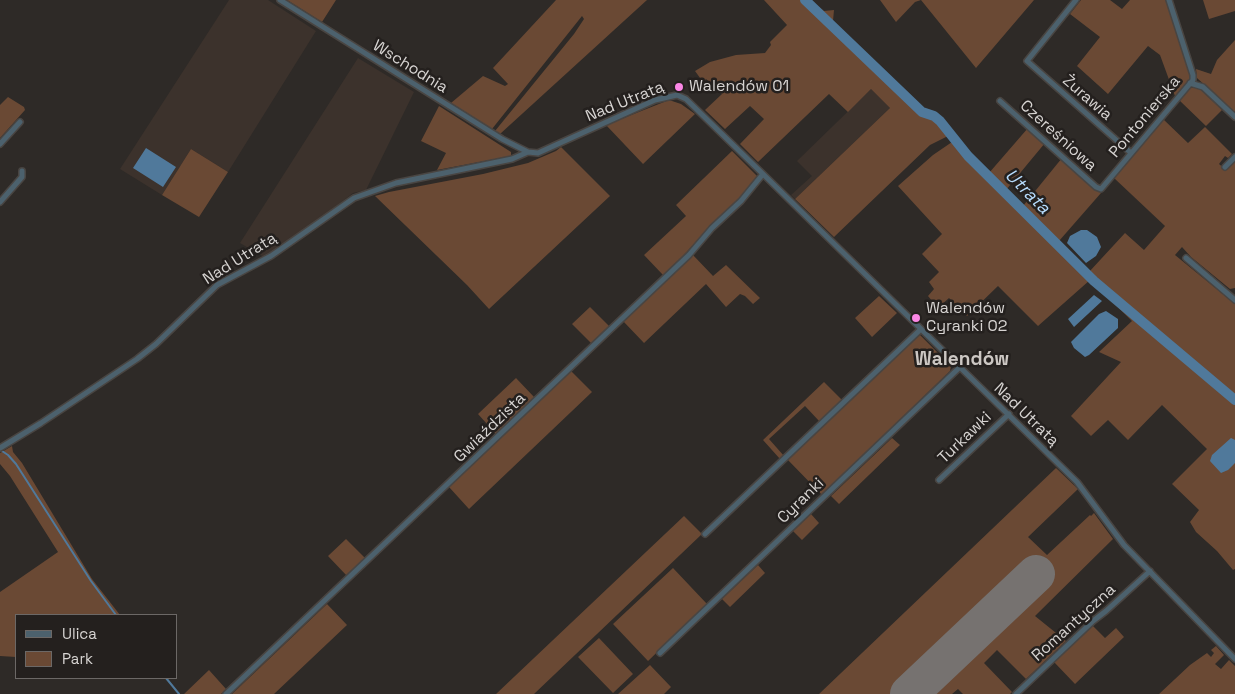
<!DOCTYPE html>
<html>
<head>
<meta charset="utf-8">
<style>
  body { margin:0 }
  #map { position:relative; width:1235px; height:694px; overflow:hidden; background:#2e2a27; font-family:"Space Grotesk",sans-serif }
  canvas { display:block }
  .legend { position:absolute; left:15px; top:614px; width:162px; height:65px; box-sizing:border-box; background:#24201e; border:1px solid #6c6866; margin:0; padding:6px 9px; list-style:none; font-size:15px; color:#d7d4d2 }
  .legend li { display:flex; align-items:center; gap:10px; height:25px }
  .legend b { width:25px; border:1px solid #6c6866 }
</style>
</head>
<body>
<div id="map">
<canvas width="1235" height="694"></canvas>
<ul class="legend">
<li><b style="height:6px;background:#4c616d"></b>Ulica</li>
<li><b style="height:14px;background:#6a4934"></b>Park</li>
</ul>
</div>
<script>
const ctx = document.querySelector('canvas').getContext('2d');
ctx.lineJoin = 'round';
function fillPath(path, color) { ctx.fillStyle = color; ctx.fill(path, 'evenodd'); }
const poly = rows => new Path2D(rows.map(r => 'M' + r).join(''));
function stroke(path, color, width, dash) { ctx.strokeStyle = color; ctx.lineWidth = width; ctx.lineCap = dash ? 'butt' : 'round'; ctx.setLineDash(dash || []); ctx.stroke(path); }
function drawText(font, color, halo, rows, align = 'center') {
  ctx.font = font + ' "Space Grotesk",sans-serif'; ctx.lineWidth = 5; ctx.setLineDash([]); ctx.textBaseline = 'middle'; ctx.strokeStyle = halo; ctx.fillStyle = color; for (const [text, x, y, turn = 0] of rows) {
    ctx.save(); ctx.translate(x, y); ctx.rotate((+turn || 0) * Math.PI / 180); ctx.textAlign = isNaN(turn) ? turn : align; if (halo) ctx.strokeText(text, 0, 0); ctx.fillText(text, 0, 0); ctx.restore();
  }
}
const built = poly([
  [229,0,268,0,316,31,228,172,191,149,162,195,120,169],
  [358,58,414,92,366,190,353,193,315,223,264,257,240,243],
  [871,89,890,108,795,199,791,195,812,176,797,161]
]);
const green = poly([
  [287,0,336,0,322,22],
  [556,0,647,0,500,134,495,131,574,34,584,19,582,16,492,129,451,103,483,76,505,86,508,84,493,68],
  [764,0,810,0,824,11,834,10,833,21,920,107,939,116,956,139,989,173,1028,128,1045,143,1006,190,1023,206,1062,158,1101,193,1059,241,1089,272,1125,233,1144,250,1165,226,1114,178,1163,119,1188,143,1205,127,1232,154,1228,158,1225,156,1219,164,1226,170,1235,161,1235,288,1230,289,1191,257,1182,247,1175,255,1235,304,1235,569,1233,570,1217,551,1196,532,1190,522,1199,510,1172,484,1207,449,1162,405,1128,440,1108,420,1091,436,1071,416,1121,362,1099,352,1132,321,1090,280,1038,326,998,286,967,316,949,298,938,308,928,296,934,289,929,282,939,272,922,254,942,234,898,186,933,155,952,142,948,136,930,145,834,237,795,199,890,108,871,89,848,112,829,94,758,162,740,144,764,119,750,106,725,129,705,110,722,94,706,79,703,82,695,71,710,62,736,55,765,53,771,45,770,42,787,25],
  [880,0,1034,0,976,68,921,0,915,2,896,22],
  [1081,0,1110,0,1122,9,1130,0,1167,0,1191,78,1187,84,1175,96,1160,55,1148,46,1108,94,1077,66,1100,37,1070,14],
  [1203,0,1235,0,1235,11,1209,19],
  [1235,40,1235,111,1233,111,1197,78,1196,69,1211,74,1217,60],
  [1198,87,1222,110,1206,126,1179,100,1190,88],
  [8,97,24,107,25,110,0,138,0,105],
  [669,100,681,104,695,114,643,164,606,125],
  [439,106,511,152,511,156,437,170,446,153,421,141],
  [561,147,610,196,489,309,467,285,375,196,389,192,483,174,528,163,556,151],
  [191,149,228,172,199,217,162,195],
  [732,151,757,176,750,187,704,233,682,257,663,275,644,255,686,216,676,205],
  [693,255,713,276,726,265,760,298,753,304,745,296,740,294,726,307,706,284,644,343,623,321],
  [879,296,897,313,872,337,855,318],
  [590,307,609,326,591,343,572,324],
  [920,335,951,366,950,371,822,495,787,459,917,336],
  [571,371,592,392,469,509,449,487],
  [516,378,534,397,496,434,478,414],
  [824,382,842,400,820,422,805,406,769,439,784,456,780,459,763,440],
  [892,438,900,445,839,504,831,496],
  [12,446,13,452,22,463,92,579,120,615,16,615,16,657,0,656,0,592,58,552,10,476,0,464,0,453],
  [1056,468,1078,489,1028,537,1047,555,1090,515,1091,516,1094,513,1113,539,1035,616,1066,641,1026,679,997,650,984,663,1012,692,1010,694,963,694,958,689,952,694,819,694],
  [811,514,819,523,802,540,793,531],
  [684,516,702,534,534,694,496,694],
  [346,539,365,558,347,576,328,556],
  [758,565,765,573,730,607,722,599],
  [673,568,707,604,648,661,613,624],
  [327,604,347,625,274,694,232,694],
  [1092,625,1105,638,1116,628,1124,637,1075,684,1054,662],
  [599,638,633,674,613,693,578,657],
  [1216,646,1224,655,1215,664,1221,669,1229,660,1235,666,1235,694,1159,694,1190,665,1207,653,1211,657,1214,653,1211,650],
  [650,665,671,687,664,694,618,694],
  [209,670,226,689,221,694,184,694]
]);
const water = poly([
  [146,148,176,167,163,187,133,168],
  [1081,230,1087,230,1097,237,1101,247,1096,256,1086,263,1067,243,1070,236],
  [1094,295,1102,301,1074,327,1068,319],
  [1106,311,1118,319,1118,328,1089,355,1085,357,1074,348,1071,342,1099,314],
  [1231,438,1235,440,1235,463,1228,470,1221,473,1210,461,1212,455]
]);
const stream = poly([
  [2,451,8,455,16,464,91,581,116,615],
  [166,678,179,694]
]);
const river = poly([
  [805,0,922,112,934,116,940,121,968,156,1094,281,1235,400]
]);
const runway = poly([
  [909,694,1036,574]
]);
const street = poly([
  [280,0,502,139,528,152],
  [1076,0,1027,61,1131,153],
  [1190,83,1203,87,1235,117],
  [1000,101,1096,187,1101,189,1193,80,1193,75,1169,0],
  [0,144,20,122],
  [1225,167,1235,157],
  [0,202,22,177,22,171],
  [1186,258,1235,300],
  [0,448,41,423,137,359,156,344,217,285,271,256,354,198,396,183,512,159,528,152,538,153,655,100,677,95,686,99,763,174,1077,482,1124,545,1235,659],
  [939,480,1009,414],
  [705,534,921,329],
  [660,653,960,367],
  [226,694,689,255,712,228,741,201,763,174],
  [1016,694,1093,621,1106,611,1150,571]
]);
const markers = [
  [679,87,5,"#fb87e5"],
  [916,318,5,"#fb87e5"]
];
const streetNames = [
  ["Wschodnia",410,67,32],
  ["Żurawia",1087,98,41],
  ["Nad Utratą",625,102,-22],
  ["Pontonierska",1145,117,-50],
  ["Czereśniowa",1058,136,42],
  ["Nad Utratą",240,259,-32],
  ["Nad Utratą",1026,415,44],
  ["Gwiaździsta",490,428,-44],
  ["Turkawki",965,438,-44],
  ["Cyranki",801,501,-44],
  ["Romantyczna",1074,623,-42]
];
const poiNames = [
  ["Walendów 01",689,87],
  ["Walendów",926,309],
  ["Cyranki 02",926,327]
];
const waterNames = [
  ["Utrata",1027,192,45]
];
const quarterNames = [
  ["Walendów",962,360]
];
fillPath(built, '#3c322c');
fillPath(green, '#6a4934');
fillPath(water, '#50799b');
stroke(stream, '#50799b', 2);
stroke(river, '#50799b', 10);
stroke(runway, '#767270', 38);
stroke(street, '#494542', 8);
stroke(street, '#4c616d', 5);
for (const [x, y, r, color] of markers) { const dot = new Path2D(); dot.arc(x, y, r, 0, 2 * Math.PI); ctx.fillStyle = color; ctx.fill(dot); stroke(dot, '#24201e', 2); }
drawText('16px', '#d7d4d2', '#24201e', streetNames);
drawText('16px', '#d7d4d2', '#24201e', poiNames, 'left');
drawText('italic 18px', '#b7dcfd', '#24201e', waterNames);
drawText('bold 19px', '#ccc7c3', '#24201e', quarterNames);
</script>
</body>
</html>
